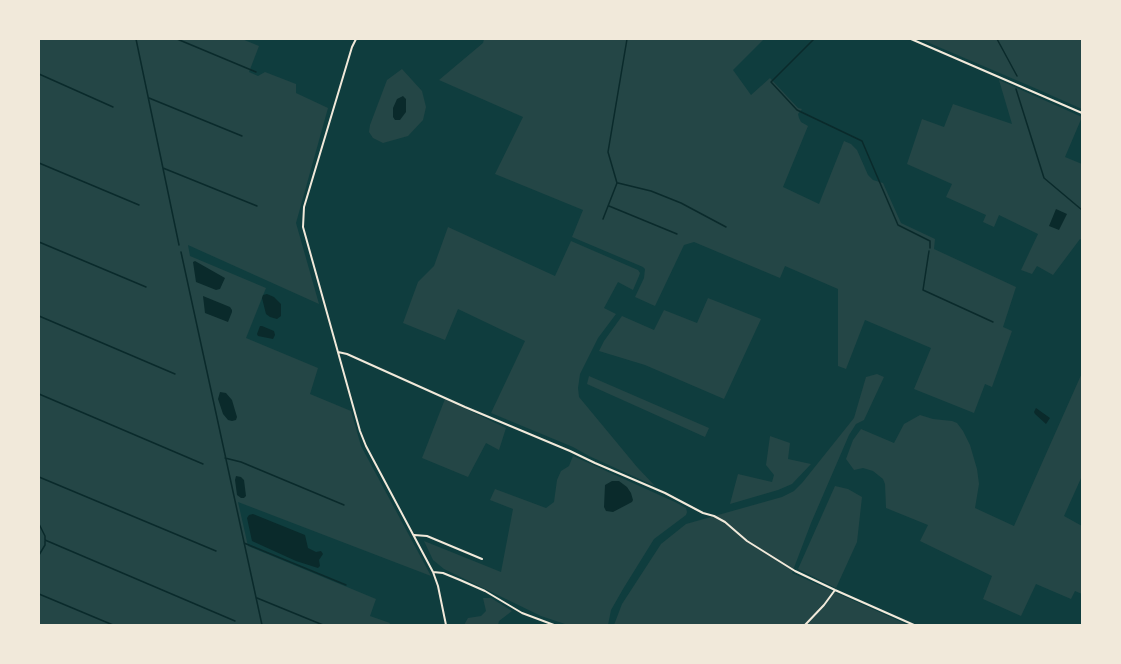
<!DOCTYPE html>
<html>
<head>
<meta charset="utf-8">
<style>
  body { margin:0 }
  #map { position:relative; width:1121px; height:664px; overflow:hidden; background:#0f3d3e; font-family:Jost,sans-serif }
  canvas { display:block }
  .frame { position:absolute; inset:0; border:40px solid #f1e9da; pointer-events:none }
</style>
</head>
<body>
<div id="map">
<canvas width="1121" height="664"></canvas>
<div class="frame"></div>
</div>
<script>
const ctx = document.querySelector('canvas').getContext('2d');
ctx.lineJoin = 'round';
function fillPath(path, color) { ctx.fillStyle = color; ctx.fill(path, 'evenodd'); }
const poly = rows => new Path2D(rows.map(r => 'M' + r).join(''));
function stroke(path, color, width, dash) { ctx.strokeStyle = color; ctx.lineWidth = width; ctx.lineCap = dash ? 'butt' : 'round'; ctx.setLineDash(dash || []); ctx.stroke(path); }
const green = poly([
  [39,39,242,39,259,46,249,72,258,76,265,72,296,84,296,93,328,108,296,223,319,304,188,245,190,256,266,288,246,338,318,368,310,394,351,411,361,446,431,576,238,502,248,546,376,599,370,616,390,623,389,625,39,625],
  [484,39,764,39,733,70,751,95,770,78,798,108,802,109,798,114,799,118,801,122,808,126,783,187,819,204,844,141,851,144,857,150,868,175,873,180,883,183,901,223,935,239,934,249,1016,287,1003,327,1012,331,992,387,985,384,974,413,914,389,931,348,865,320,846,369,838,366,838,289,785,266,780,278,694,242,684,245,655,306,635,297,644,278,645,269,643,267,572,237,583,210,495,174,523,117,439,80,483,43],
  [920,39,1082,39,1082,109,1037,89],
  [402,69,422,91,426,107,423,120,408,136,383,143,373,138,369,132,370,125,387,80],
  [999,80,1082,117,1065,157,1082,164,1082,240,1080,239,1053,275,1037,266,1032,274,1021,270,1038,234,999,215,994,227,983,222,986,215,946,197,952,184,907,164,922,119,944,127,953,104,1012,124],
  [448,227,555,276,571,241,638,270,640,273,639,276,633,290,618,282,604,308,616,314,598,338,580,374,578,388,579,397,637,467,655,486,589,456,573,447,491,413,525,341,458,309,445,340,403,323,418,282,434,266],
  [708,298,761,319,724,399,645,365,599,351,604,341,622,316,654,330,664,310,697,323],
  [1082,373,1082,476,1064,516,1082,526,1082,594,1075,591,1071,599,1036,584,1021,616,983,599,992,576,920,541,928,525,886,508,885,484,883,479,873,471,863,468,854,470,846,459,853,440,861,429,894,443,904,424,920,415,933,419,952,421,957,423,963,431,970,445,977,469,979,484,975,508,1014,526],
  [877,374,884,377,864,420,856,424,849,435,811,523,792,573,908,625,614,625,622,604,661,544,686,524,782,497,794,491,802,483,854,418,866,377],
  [589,376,709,428,705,437,587,384],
  [445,399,506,428,499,450,486,443,468,477,422,458],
  [770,436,790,443,788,459,811,464,792,484,778,490,730,504,738,474,772,482,774,475,766,465],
  [573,456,675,502,686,508,687,512,686,515,654,539,623,589,611,610,608,625,568,625,541,616,444,569,433,560,424,541,501,572,513,509,490,500,495,489,546,508,554,502,557,480,561,471,569,466],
  [835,486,848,489,862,497,857,542,836,588,798,569],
  [483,598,491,598,512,611,499,621,498,625,464,625,468,618,481,616,486,611]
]);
const water = poly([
  [403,96,406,99,406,112,400,120,395,120,393,117,393,108,397,99],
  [1056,209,1067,214,1059,230,1049,226],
  [195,261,225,278,220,289,216,290,196,282,193,262],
  [267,294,274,297,281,304,281,316,277,319,270,317,266,314,262,298,263,295],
  [203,296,230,307,232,310,232,312,228,322,205,313],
  [260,326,262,326,274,331,275,335,273,339,258,336,257,334],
  [220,392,226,393,232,400,237,417,236,420,232,421,228,420,223,414,218,399],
  [1036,408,1050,418,1046,424,1035,414,1034,412],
  [236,476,241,477,244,480,246,496,244,498,241,498,237,495,235,480],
  [612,481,619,481,627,487,631,493,633,500,632,502,613,512,606,511,604,507,605,485],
  [253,514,305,535,308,548,316,552,321,551,323,554,319,560,320,566,318,568,296,561,252,541,247,518,249,515]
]);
const stream = poly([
  [136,39,179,245],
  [177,39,256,72],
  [814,39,771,82,797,110,862,141,898,225,930,241,930,248],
  [997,39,1017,76],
  [39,74,113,107],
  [1016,89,1044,178,1082,210],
  [149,98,242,136],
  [39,163,139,205],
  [163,168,257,206],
  [618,183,651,191,681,203,726,227],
  [609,206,677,234],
  [603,219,617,183,608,152,627,39],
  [39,242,146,287],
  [929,251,923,290,993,322],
  [181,252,262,625],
  [39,316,175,374],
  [39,394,203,464],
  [225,458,241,462,344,505],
  [39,477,216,551],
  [39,524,45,536,45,545,39,555],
  [45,540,235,621],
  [244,543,346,585],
  [39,594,113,625],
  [257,598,323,625]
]);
const minor = poly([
  [356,39,352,47,304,207,303,227,360,431,366,446,433,572,438,586,446,625],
  [911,39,1082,113],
  [338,352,347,354,465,407,570,451,595,463,665,493,703,513,714,516,725,522,747,541,795,571,835,590,914,625],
  [414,535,427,536,482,559],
  [433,572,443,573,460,580,485,591,522,613,554,625],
  [805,625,824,605,835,590]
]);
fillPath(green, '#244646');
fillPath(water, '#0a2a2b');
stroke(stream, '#0a2a2b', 1.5);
stroke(minor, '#f1e9da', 2);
</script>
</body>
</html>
